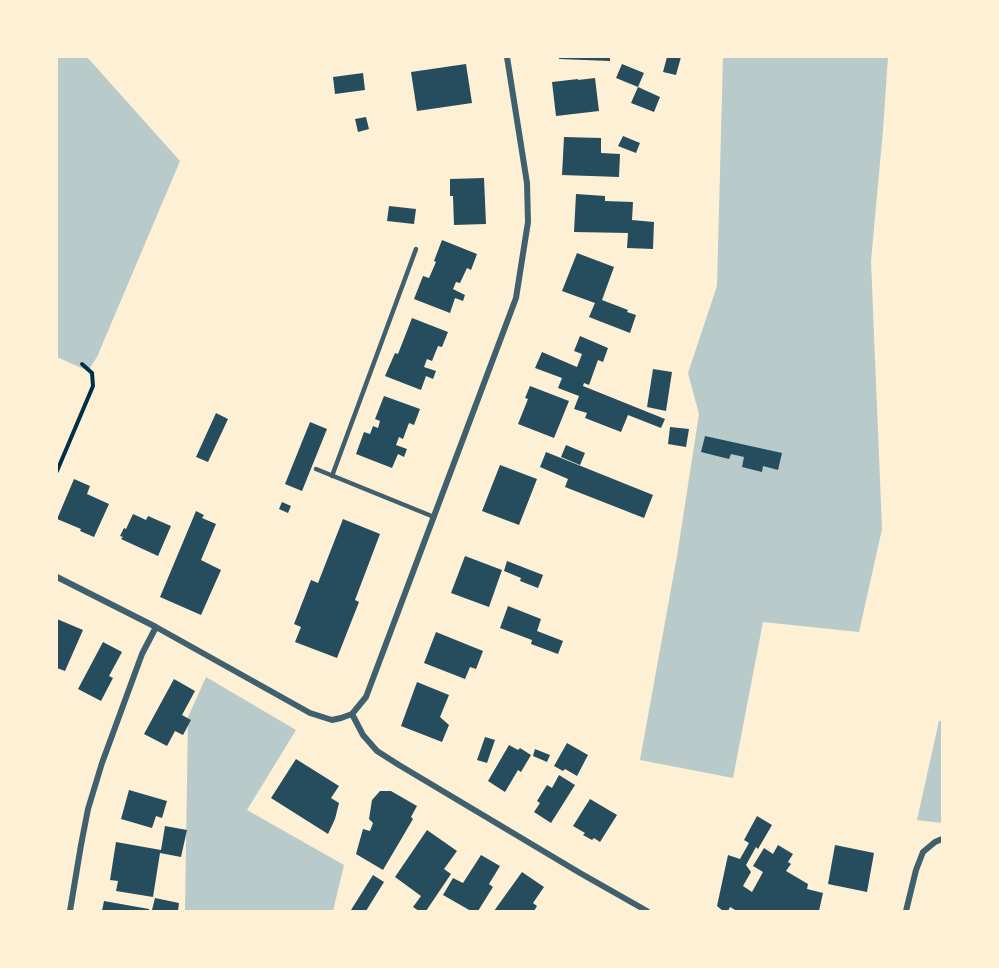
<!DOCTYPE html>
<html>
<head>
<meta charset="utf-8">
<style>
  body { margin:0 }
  #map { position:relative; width:999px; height:968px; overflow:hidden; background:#fdf0d5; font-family:Raleway,sans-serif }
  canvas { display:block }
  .frame { position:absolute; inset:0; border:58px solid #fdf0d5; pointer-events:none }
</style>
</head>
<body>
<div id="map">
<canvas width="999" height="968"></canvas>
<div class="frame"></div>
</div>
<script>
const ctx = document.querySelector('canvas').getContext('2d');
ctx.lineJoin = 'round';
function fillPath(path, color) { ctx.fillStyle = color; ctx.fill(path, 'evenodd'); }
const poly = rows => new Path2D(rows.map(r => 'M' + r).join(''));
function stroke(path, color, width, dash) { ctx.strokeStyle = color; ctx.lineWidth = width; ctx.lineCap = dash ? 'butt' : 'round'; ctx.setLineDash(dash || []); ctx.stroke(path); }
const green = poly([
  [57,57,87,57,180,161,97,357,88,371,57,357],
  [723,57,888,57,883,130,871,261,882,529,859,632,763,622,733,778,640,760,677,556,699,414,688,373,717,286],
  [206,677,296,730,247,810,344,865,333,911,185,911,188,717],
  [939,721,942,721,942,823,917,820]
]);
const building = poly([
  [559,57,610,57,610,61,559,59],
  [667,57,681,57,676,75,663,72],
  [466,64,472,103,417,111,411,72],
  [622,64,644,73,638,87,616,78],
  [363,73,365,90,335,94,333,77],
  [595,78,599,111,556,116,552,82,578,79,578,80],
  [638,87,660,97,654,112,631,103],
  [366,117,369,129,358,132,355,119],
  [623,136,640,143,636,153,618,146],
  [564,137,601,138,601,153,620,154,619,177,562,175],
  [484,178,486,224,454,225,453,196,450,196,450,179],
  [576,194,605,196,605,201,633,202,632,220,654,222,653,249,627,248,628,233,574,232],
  [389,206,416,209,414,224,387,221],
  [442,240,477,254,471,270,467,268,460,283,456,282,453,289,465,295,463,301,455,298,450,313,414,299,423,276,429,278,436,262,434,261],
  [577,253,614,267,602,300,628,310,627,312,636,315,630,333,589,317,595,303,562,291],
  [412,318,448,332,442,347,438,346,432,361,427,359,424,367,436,371,433,379,426,376,421,390,385,376,395,353,398,354],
  [580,336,608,348,603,362,598,360,589,385,584,383,583,386,665,419,661,428,628,415,621,432,585,418,587,413,574,409,579,396,558,388,562,378,535,368,542,352,577,367,582,354,574,351],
  [653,369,672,372,666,411,647,407],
  [530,386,569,401,554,438,518,424,528,399,525,398],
  [384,396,420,409,414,425,409,423,403,439,399,437,396,445,407,449,404,457,398,454,392,468,356,454,364,432,370,434,373,426,378,428,380,421,375,419],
  [216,413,228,419,208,462,196,457],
  [310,422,327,429,302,491,285,484],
  [670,427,689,429,686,447,668,444],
  [705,436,782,453,778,470,763,466,762,472,742,467,744,457,731,454,729,459,701,452],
  [566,445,585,453,580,465,561,457],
  [546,452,653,495,644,518,565,487,568,479,540,467],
  [500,465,537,479,519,525,482,511],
  [74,479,90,486,87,494,109,504,94,537,80,531,81,529,57,519],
  [282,502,291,506,288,513,279,509],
  [196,511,204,515,202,518,216,524,201,560,221,570,201,615,160,597],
  [133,514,146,520,148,516,171,526,158,556,121,539,123,537,120,536,124,528,126,529],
  [343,519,380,534,355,600,359,602,337,658,295,642,301,627,294,624,311,580,318,583],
  [465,556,502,570,489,607,451,593],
  [507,561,543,575,538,588,520,581,521,578,504,571],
  [508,606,541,619,537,631,563,641,558,654,531,644,532,640,500,628],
  [57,619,83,630,65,671,57,668],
  [436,632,483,651,476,669,470,667,465,679,424,663],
  [103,642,122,652,109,676,113,678,101,701,78,689],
  [174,679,195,691,182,715,191,720,183,735,175,731,167,746,144,734],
  [417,682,449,695,440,717,449,725,442,742,401,726],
  [485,737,495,740,487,763,477,760],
  [567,743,588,755,577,776,565,769,563,771,554,766],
  [509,745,518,750,520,748,531,755,521,772,518,770,505,792,488,781],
  [535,749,550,755,547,762,533,756],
  [296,759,339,786,331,798,339,803,335,819,328,834,271,798],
  [559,775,575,785,551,823,534,812,540,803,537,801,547,785,552,788],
  [129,790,167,801,162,818,156,816,152,828,121,819],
  [380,791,391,791,417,806,411,817,413,819,383,870,356,854,363,829,370,831,373,823,369,819,372,800],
  [590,799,617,815,600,842,594,838,592,840,583,835,585,833,573,826],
  [757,816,772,825,758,849,756,847,746,865,751,872,743,886,752,892,763,872,753,866,764,848,773,854,778,845,793,854,788,862,791,864,786,871,808,884,807,889,823,893,819,911,737,911,730,907,728,911,723,911,717,906,728,855,740,859,749,843,744,840],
  [165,826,187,830,181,857,160,853,153,897,116,891,118,881,110,880,116,842,161,850],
  [427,830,457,851,444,869,451,874,426,911,419,911,413,907,421,896,395,877],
  [835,845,874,853,867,892,828,884],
  [481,855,500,866,489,884,493,887,478,911,471,911,443,895,453,878,463,883],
  [522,872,544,887,533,903,537,906,534,911,494,911],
  [373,875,384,882,366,911,353,911,351,910],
  [155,898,179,903,178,911,152,910],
  [104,901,149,909,149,911,102,911]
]);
const path = poly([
  [57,471,93,386,92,373,82,364]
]);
const service = poly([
  [316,469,434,517],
  [332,476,416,249]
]);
const minor = poly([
  [57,577,156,627,310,713,332,720,341,718,352,714,366,697,516,298,528,222,527,183,507,57],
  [352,714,363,735,377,751,399,765,580,873,647,911],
  [70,911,81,845,88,809,102,763,142,654,156,627],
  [906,911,916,870,923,852,935,842,942,839]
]);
fillPath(green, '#b9caca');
fillPath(building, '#264d5e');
stroke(path, '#003049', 4);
stroke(service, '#3f606c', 4.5);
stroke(minor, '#3f606c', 6);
</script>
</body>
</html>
